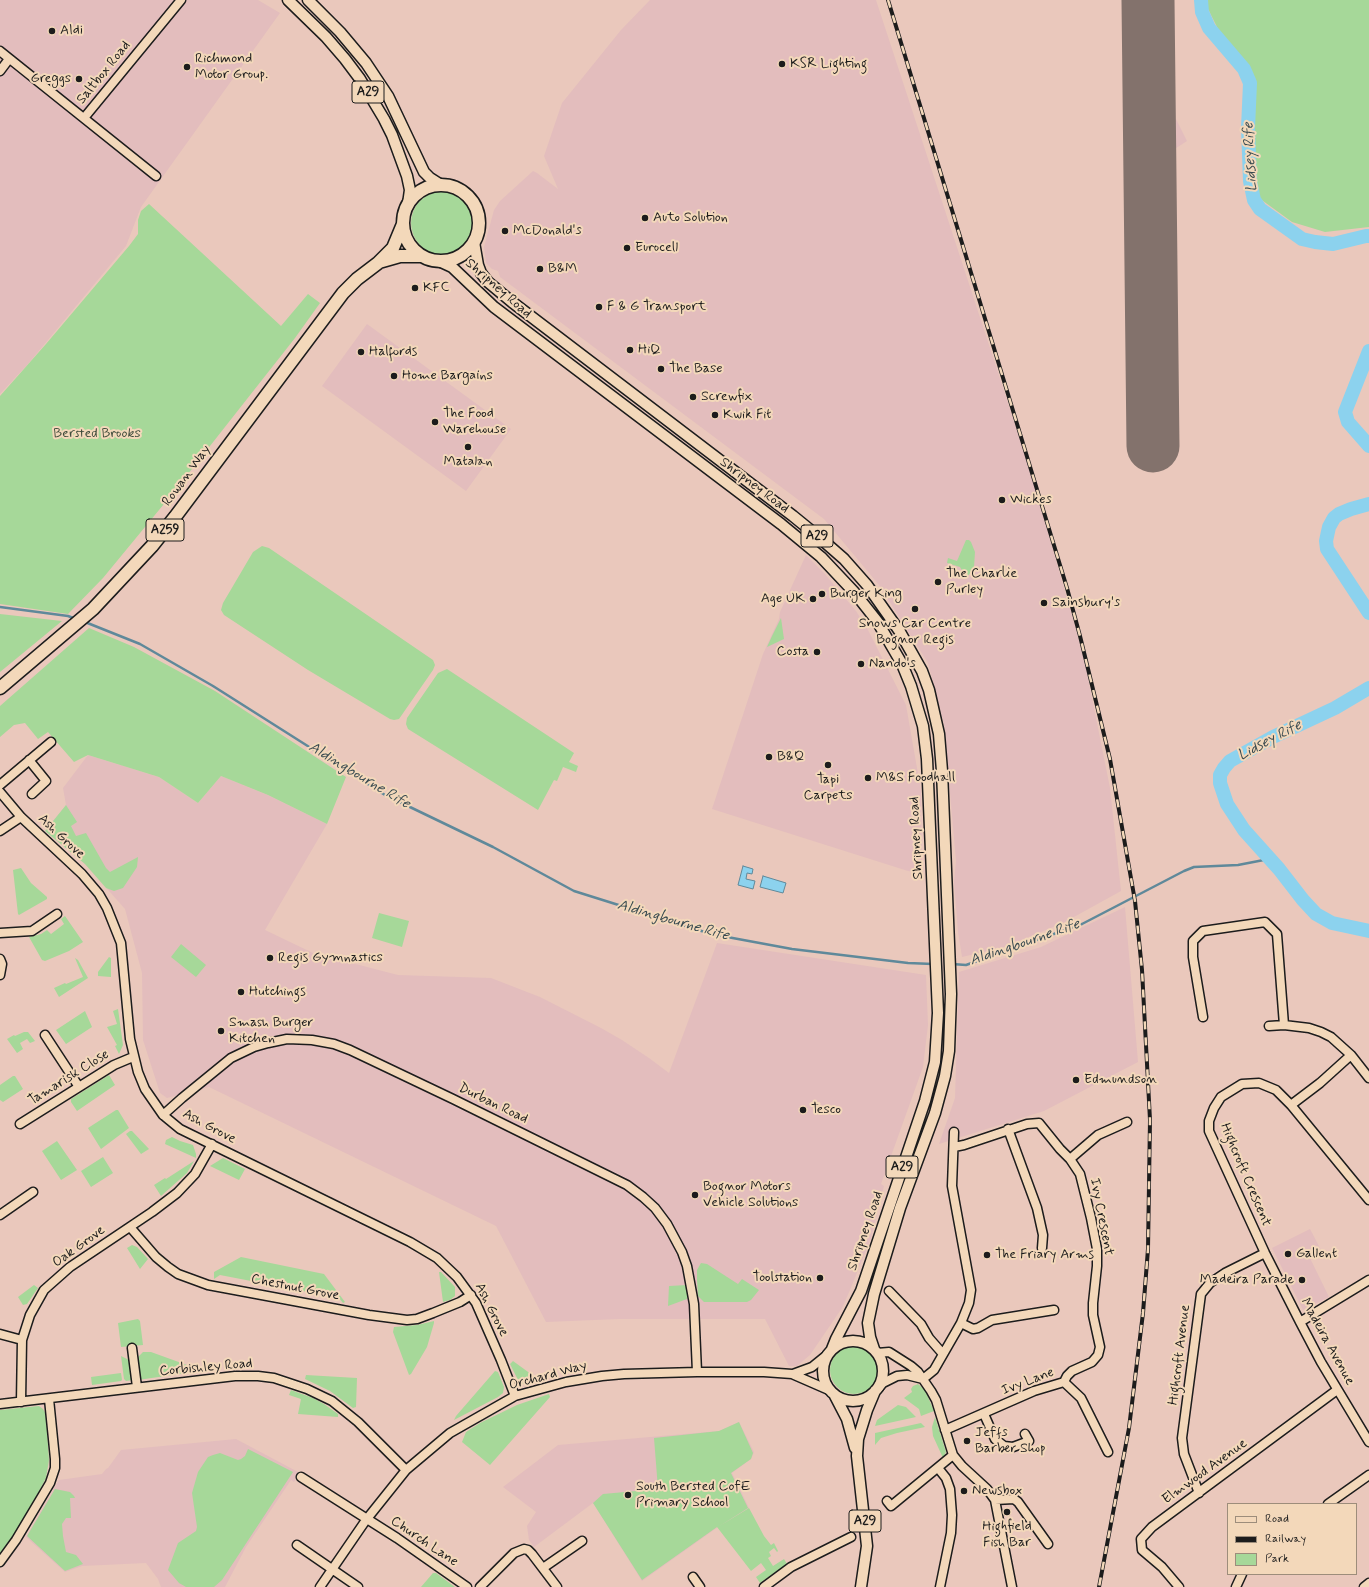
<!DOCTYPE html>
<html>
<head>
<meta charset="utf-8">
<style>
  body { margin:0 }
  #map { position:relative; width:1369px; height:1587px; overflow:hidden; background:#eac8bc; font-family:Mynerve,sans-serif }
  canvas { display:block }
  .legend { position:absolute; left:1227px; top:1503px; width:130px; height:72px; box-sizing:border-box; background:#f3d8ba; border:1px solid #9d8d7b; margin:0; padding:5px 7px; list-style:none; font-size:12px; color:#1c1c1c }
  .legend li { display:flex; align-items:center; gap:8px; height:20px }
  .legend b { width:20px; border:1px solid #9d8d7b }
</style>
</head>
<body>
<div id="map">
<canvas width="1369" height="1587"></canvas>
<ul class="legend">
<li><b style="height:5px;background:#f3d8ba"></b>Road</li>
<li><b style="height:5px;background:#1c1c1c"></b>Railway</li>
<li><b style="height:11px;background:#a6d899"></b>Park</li>
</ul>
</div>
<script>
const ctx = document.querySelector('canvas').getContext('2d');
ctx.lineJoin = 'round';
function fillPath(path, color) { ctx.fillStyle = color; ctx.fill(path, 'evenodd'); }
const poly = rows => new Path2D(rows.map(r => 'M' + r).join(''));
function stroke(path, color, width, dash) { ctx.strokeStyle = color; ctx.lineWidth = width; ctx.lineCap = dash ? 'butt' : 'round'; ctx.setLineDash(dash || []); ctx.stroke(path); }
function drawText(font, color, halo, rows, align = 'center') {
  ctx.font = font + ' Mynerve,sans-serif'; ctx.lineWidth = 4; ctx.setLineDash([]); ctx.textBaseline = 'middle'; ctx.strokeStyle = halo; ctx.fillStyle = color; for (const [text, x, y, turn = 0] of rows) {
    ctx.save(); ctx.translate(x, y); ctx.rotate((+turn || 0) * Math.PI / 180); ctx.textAlign = isNaN(turn) ? turn : align; if (halo) ctx.strokeText(text, 0, 0); ctx.fillText(text, 0, 0); ctx.restore();
  }
}
const built = poly([
  [0,0,258,0,280,13,141,207,126,246,28,364,0,394],
  [650,0,876,0,1028,464,1076,629,1086,668,1110,788,1121,891,1063,923,1004,947,962,957,958,932,954,882,956,861,944,724,928,663,879,585,824,519,500,277,498,271,492,269,486,263,484,247,494,210,500,201,533,171,537,173,558,189,544,156,562,103,621,30],
  [1150,103,1159,103,1160,111,1162,114,1171,119,1176,119,1187,141,1164,156,1160,161,1158,169,1151,168],
  [367,324,511,429,466,491,322,386],
  [806,555,824,573,856,611,868,630,906,705,921,791,922,873,908,871,712,809,763,654,779,619,780,612],
  [88,755,159,777,198,803,221,776,268,795,327,824,265,930,313,953,398,975,491,978,540,997,601,1028,622,1040,649,1058,669,1073,717,943,926,975,928,1025,923,1067,881,1184,884,1186,871,1238,850,1290,842,1308,810,1355,797,1366,789,1366,765,1319,619,1319,546,1322,496,1226,209,1087,167,1098,160,1093,143,1040,142,973,125,909,85,864,45,831,66,805,63,788],
  [1125,907,1138,1062,1044,1111,939,1144,955,1098,959,972,1041,947],
  [1310,1229,1321,1250,1309,1256,1329,1297,1303,1310,1272,1248],
  [739,1422,754,1452,751,1459,732,1473,749,1508,718,1527,642,1581,593,1503,534,1547,529,1540,527,1526,536,1512,503,1487,558,1445,719,1431],
  [236,1439,300,1473,294,1482,291,1480,246,1547,225,1587,161,1587,158,1579,146,1563,82,1566,65,1572,26,1537,59,1480,102,1474,106,1469,108,1468,121,1450]
]);
const green = poly([
  [1206,0,1369,0,1369,227,1325,232,1292,222,1259,198,1253,171,1255,82,1249,68,1223,39,1206,5],
  '411 223a32 32 0 1 1 64 0a32 32 0 1 1-64 0Z',
  [149,204,281,326,308,294,320,303,295,338,173,493,103,578,68,614,0,604,0,396,46,344,129,246,138,234,138,220,141,211],
  [966,540,969,540,971,542,975,552,974,567,968,576,964,574,960,567,947,563,948,558,957,561],
  [262,546,269,548,433,660,435,665,433,670,399,719,394,720,390,719,308,670,224,615,221,610,223,603,253,552],
  [0,614,62,621,0,672],
  [781,618,784,639,767,647,772,636],
  [89,628,134,647,215,691,346,777,327,824,268,795,221,776,198,803,159,777,88,755,74,762,48,732,38,739,25,723,14,725,0,737,0,706],
  [447,669,574,753,569,762,578,766,576,772,563,767,557,781,554,780,538,810,408,729,406,724,407,718,438,673],
  [66,805,77,822,71,826,76,836,86,833,106,868,110,872,138,857,137,867,123,888,114,891,106,888,85,864,45,831],
  [21,868,31,883,47,897,47,899,19,915,18,914,13,870],
  [379,913,409,921,402,947,372,938],
  [65,916,83,942,69,951,45,961,42,960,29,937,41,934,47,930,51,934,64,924,61,919],
  [181,944,206,965,196,977,171,957],
  [109,957,111,958,111,977,98,976,98,972],
  [75,958,78,960,88,978,59,997,54,988,65,983,66,984,83,977],
  [118,1009,123,1045,119,1054,115,1046,117,1045,107,1027,117,1024,113,1011],
  [85,1011,92,1027,66,1044,56,1030],
  [24,1032,28,1032,35,1041,30,1043,27,1039,20,1043,23,1049,17,1053,7,1039,14,1035,15,1036],
  [109,1075,115,1085,77,1111,71,1102,71,1099],
  [13,1076,15,1076,23,1089,3,1102,0,1100,0,1085],
  [116,1110,118,1110,129,1128,101,1149,88,1128],
  [130,1131,132,1131,149,1149,141,1154,126,1134],
  [172,1137,180,1141,193,1145,196,1154,196,1158,165,1144,166,1140],
  [57,1141,77,1170,61,1180,42,1151],
  [103,1157,113,1173,91,1187,81,1171],
  [223,1158,245,1169,239,1180,210,1166],
  [194,1161,187,1173,161,1196,154,1185,165,1178,166,1179],
  [132,1245,137,1247,148,1259,140,1269,127,1248],
  [241,1257,324,1274,345,1302,343,1303,339,1298,220,1275,214,1279,214,1272],
  [701,1263,707,1264,738,1284,742,1279,759,1290,751,1300,747,1302,704,1302,698,1296,697,1280,697,1270],
  [439,1272,441,1272,455,1287,455,1296,450,1300,443,1302],
  [34,1285,38,1288,27,1304,23,1305,18,1297],
  [687,1285,687,1299,668,1306,669,1286],
  [138,1319,140,1321,143,1345,121,1347,118,1323],
  [434,1321,434,1323,427,1347,411,1374,409,1375,393,1332,394,1327,417,1325],
  '830 1370a24 24 0 1 1 48 0a24 24 0 1 1-48 0Z',
  [143,1352,151,1352,198,1369,200,1371,138,1380,137,1358],
  [121,1356,129,1360,133,1380,126,1381,124,1379],
  [513,1361,535,1377,537,1381,526,1385,519,1382,510,1364],
  [495,1371,498,1372,504,1387,503,1393,498,1397,454,1420,456,1416],
  [121,1373,122,1380,121,1381,92,1385,91,1377],
  [306,1375,357,1378,356,1407,353,1408,330,1391,305,1379],
  [918,1384,925,1390,934,1411,921,1416,919,1409,904,1398,912,1392,911,1389,913,1386],
  [291,1390,313,1398,324,1404,338,1414,338,1417,298,1414,301,1399,289,1395],
  [549,1394,550,1397,490,1465,462,1442,466,1432,480,1423,517,1405],
  [898,1405,906,1407,916,1417,875,1426,877,1420],
  [39,1406,43,1409,46,1414,49,1460,46,1478,26,1516,0,1555,0,1410],
  [935,1417,946,1452,943,1458,933,1436,932,1427],
  [739,1422,753,1453,751,1459,731,1473,748,1508,718,1527,749,1508,764,1536,771,1545,774,1543,778,1551,777,1552,774,1548,769,1552,771,1556,768,1558,773,1566,784,1559,787,1564,760,1583,756,1577,766,1570,761,1563,751,1571,717,1527,642,1580,593,1503,603,1494,658,1489,654,1438,719,1431],
  [921,1423,925,1427,897,1433,881,1438,875,1445,875,1433],
  [248,1449,293,1472,222,1580,214,1587,186,1587,179,1583,168,1570,178,1543,196,1531,197,1527,192,1493,198,1472,208,1457,213,1455,220,1453,238,1460,241,1459,245,1456],
  [55,1489,70,1492,74,1496,75,1498,70,1498,71,1518,66,1518,62,1524,63,1536,66,1552,76,1555,83,1564,65,1571,27,1536],
  [433,1573,436,1573,455,1587,421,1587]
]);
const water = poly([
  [743,866,753,869,752,874,747,873,746,879,755,881,753,889,738,885,743,866],
  [763,876,786,883,783,893,760,887,763,876]
]);
const stream = poly([
  [0,607,68,616,76,619],
  [85,622,140,644,213,686,385,795,493,847,574,891,711,934,792,949,908,963,933,964],
  [952,964,966,965,1082,924,1184,871,1194,867,1238,865,1269,859]
]);
const river = poly([
  [1201,0,1202,12,1209,28,1244,69,1250,83,1248,128,1250,181,1254,200,1260,209,1302,239,1315,242,1333,244,1366,236,1369,236],
  [1369,351,1345,412,1348,422,1369,446],
  [1369,504,1351,509,1339,514,1334,518,1329,527,1326,541,1327,549,1369,613],
  [1369,688,1335,708,1273,737,1230,761,1224,768,1220,775,1220,783,1227,804,1244,830,1279,869,1303,900,1316,914,1332,923,1369,931]
]);
const runway = poly([
  [1148,0,1153,446]
]);
const minor = poly([
  [0,51,156,176],
  [0,71,9,59],
  [84,118,181,0],
  [29,760,46,781,32,794],
  [0,785,51,742],
  [0,792,21,817,82,874,99,894,107,908,121,943,130,1039,138,1072,145,1089,163,1115,180,1129,410,1242,437,1258,457,1277,476,1303,501,1360,515,1396],
  [0,831,21,817],
  [0,933,32,931,57,914],
  [0,959,2,964,0,975],
  [1203,1017,1193,957,1193,941,1203,931,1265,922,1277,934,1284,1025],
  [1269,1026,1284,1025,1309,1028,1321,1032,1331,1037,1351,1055,1369,1078],
  [45,1035,79,1087],
  [1291,1105,1320,1083,1351,1055],
  [163,1115,182,1098,231,1058,254,1047,268,1043,287,1039,312,1040,334,1044,350,1050,453,1099,627,1185,643,1197,655,1208,667,1224,682,1252,687,1266,694,1304,697,1372],
  [20,1124,114,1065,133,1057],
  [1008,1129,1037,1208,1043,1235,1042,1248],
  [954,1147,964,1145,1027,1124,1039,1123,1060,1149,1070,1159,1080,1174,1091,1218,1097,1249,1097,1266,1093,1303,1093,1315,1100,1347,1098,1355,1092,1362,1072,1371,1067,1376,1064,1382],
  [1070,1159,1098,1135,1127,1122],
  [1369,1200,1291,1105,1276,1090,1259,1083,1242,1084,1221,1097,1214,1108,1209,1121,1209,1131,1265,1253,1300,1322,1321,1362,1369,1442],
  [0,1215,33,1192],
  [130,1227,156,1257,168,1267,178,1274,208,1285,369,1315,407,1320,417,1319,433,1313,460,1302,471,1295],
  [889,1291,921,1324,929,1338,943,1354],
  [1300,1322,1369,1280],
  [961,1323,973,1329,978,1328,992,1320,1054,1310],
  [0,1334,22,1340],
  [132,1348,137,1387],
  [877,1353,889,1352,911,1366,918,1372,931,1391,936,1400,953,1455,962,1466,987,1489,995,1500,1012,1587],
  [793,1374,812,1367,828,1354],
  [923,1379,934,1370,961,1323,969,1303,971,1290,952,1186,954,1132],
  [877,1390,883,1383,897,1376,907,1375,923,1379],
  [21,1402,22,1340,30,1315,44,1290,70,1267,152,1212,177,1193,195,1174,212,1144],
  [0,1404,235,1376,258,1376,274,1378,307,1389,332,1401,358,1422,406,1470],
  [984,1414,995,1439,1004,1446,1013,1447,1029,1441,1025,1434],
  [945,1430,1034,1391,1064,1382,1081,1398,1108,1452],
  [938,1468,946,1478,950,1489,952,1515,951,1533,940,1587],
  [301,1477,397,1538,467,1587],
  [1199,1493,1184,1454,1182,1438,1201,1294,1210,1283,1225,1273,1265,1253],
  [995,1500,1014,1499,1018,1502,1048,1544],
  [887,1501,891,1506,953,1455],
  [1328,1504,1369,1475],
  [297,1545,358,1587],
  [0,1562,16,1540,50,1483,55,1468,55,1459,49,1399],
  [543,1568,582,1541],
  [693,1577,700,1587],
  [320,1587,366,1520,406,1470,450,1433,515,1396,566,1382,602,1376,624,1374,697,1372,764,1372,792,1374,831,1391],
  [480,1587,514,1553,524,1549,528,1550,532,1554,557,1587],
  [764,1587,791,1567,851,1537],
  [1179,1587,1162,1567,1142,1550,1141,1539,1152,1527,1337,1390],
  [1236,1587,1242,1574],
  [1364,1587,1369,1583]
]);
const major = poly([
  [288,0,326,37,345,59,360,79,384,119,392,135,407,176,410,190,408,204],
  [308,0,340,32,366,63,388,96,424,172,430,178,441,185],
  [474,242,478,265,481,273,488,282,512,302,793,516,820,538,844,559,867,585,900,632,922,671,929,690,939,734,942,771,951,994,949,1051,945,1076,935,1113,900,1208,874,1294,868,1323,870,1337,874,1349],
  [439,261,452,267,494,307,781,524,821,557,854,592,877,621,902,664,911,686,923,726,927,759,938,1013,935,1062,925,1101,861,1291,836,1339,832,1349],
  '823 1371a30 30 0 1 1 60 0a30 30 0 1 1-60 0Z',
  [834,1394,847,1419,855,1448],
  [861,1587,867,1546,857,1456,858,1439,867,1410,875,1391]
]);
const highway = poly([
  '403 223a38 38 0 1 1 76 0a38 38 0 1 1-76 0Z',
  [379,262,400,256,422,256],
  [0,688,93,609,152,546,175,517,343,293,357,279,378,263,393,248,403,224]
]);
const rail = poly([
  [888,0,1067,588,1080,636,1110,759,1135,901,1142,970,1150,1120,1148,1249,1143,1313,1129,1428,1099,1587]
]);
const markers = [
  [52,31,4,"#1c1c1c"],
  [782,64,4,"#1c1c1c"],
  [187,67,4,"#1c1c1c"],
  [79,79,4,"#1c1c1c"],
  [645,218,4,"#1c1c1c"],
  [505,231,4,"#1c1c1c"],
  [627,248,4,"#1c1c1c"],
  [540,269,4,"#1c1c1c"],
  [415,288,4,"#1c1c1c"],
  [599,307,4,"#1c1c1c"],
  [630,350,4,"#1c1c1c"],
  [361,352,4,"#1c1c1c"],
  [661,369,4,"#1c1c1c"],
  [394,376,4,"#1c1c1c"],
  [693,397,4,"#1c1c1c"],
  [715,415,4,"#1c1c1c"],
  [435,422,4,"#1c1c1c"],
  [468,447,4,"#1c1c1c"],
  [1002,500,4,"#1c1c1c"],
  [938,582,4,"#1c1c1c"],
  [822,594,4,"#1c1c1c"],
  [813,599,4,"#1c1c1c"],
  [1044,603,4,"#1c1c1c"],
  [915,609,4,"#1c1c1c"],
  [817,652,4,"#1c1c1c"],
  [861,664,4,"#1c1c1c"],
  [769,757,4,"#1c1c1c"],
  [828,765,4,"#1c1c1c"],
  [868,778,4,"#1c1c1c"],
  [270,958,4,"#1c1c1c"],
  [241,992,4,"#1c1c1c"],
  [221,1031,4,"#1c1c1c"],
  [1076,1080,4,"#1c1c1c"],
  [803,1110,4,"#1c1c1c"],
  [695,1195,4,"#1c1c1c"],
  [1288,1254,4,"#1c1c1c"],
  [987,1255,4,"#1c1c1c"],
  [820,1278,4,"#1c1c1c"],
  [1302,1280,4,"#1c1c1c"],
  [967,1441,4,"#1c1c1c"],
  [964,1491,4,"#1c1c1c"],
  [628,1495,4,"#1c1c1c"],
  [1007,1512,4,"#1c1c1c"]
];
const shields = [
  [368,92,32],
  [165,530,38],
  [817,536,32],
  [902,1167,32],
  [865,1521,32]
];
const shieldNames = [
  ["A29",368,92],
  ["A259",165,530],
  ["A29",817,536],
  ["A29",902,1167],
  ["A29",865,1521]
];
const poiNames = [
  ["Aldi",60,31],
  ["Richmond",195,59],
  ["Motor Group.",195,75],
  ["KSR Lighting",790,64],
  ["Greggs",71,79,"right"],
  ["Auto Solution",653,218],
  ["McDonald's",513,231],
  ["Eurocell",635,248],
  ["B&M",548,269],
  ["KFC",423,288],
  ["F & G Transport",607,307],
  ["HiQ",638,350],
  ["Halfords",369,352],
  ["The Base",669,369],
  ["Home Bargains",402,376],
  ["Screwfix",701,397],
  ["The Food",443,414],
  ["Warehouse",443,430],
  ["Kwik Fit",723,415],
  ["Matalan",468,462,"center"],
  ["Wickes",1010,500],
  ["The Charlie",946,574],
  ["Purley",946,590],
  ["Burger King",830,594],
  ["Age UK",805,599,"right"],
  ["Sainsbury's",1052,603],
  ["Snows Car Centre",915,624,"center"],
  ["Bognor Regis",915,640,"center"],
  ["Costa",809,652,"right"],
  ["Nando's",869,664],
  ["B&Q",777,757],
  ["M&S Foodhall",876,778],
  ["Tapi",828,780,"center"],
  ["Carpets",828,796,"center"],
  ["Regis Gymnastics",278,958],
  ["Hutchings",249,992],
  ["Smash Burger",229,1023],
  ["Kitchen",229,1039],
  ["Edmundson",1084,1080],
  ["Tesco",811,1110],
  ["Bognor Motors",703,1187],
  ["Vehicle Solutions",703,1203],
  ["Gallent",1296,1254],
  ["The Friary Arms",995,1255],
  ["Toolstation",812,1278,"right"],
  ["Madeira Parade",1294,1280,"right"],
  ["Jeffs",975,1433],
  ["Barber Shop",975,1449],
  ["South Bersted CofE",636,1487],
  ["Primary School",636,1503],
  ["Newsbox",972,1491],
  ["Highfield",1007,1527,"center"],
  ["Fish Bar",1007,1543,"center"]
];
const streetNames = [
  ["Saltbox Road",104,73,-51],
  ["Shripney Road",498,289,41],
  ["Rowan Way",187,476,-54],
  ["Shripney Road",754,486,37],
  ["Ash Grove",61,837,43],
  ["Shripney Road",917,838,-93],
  ["Tamarisk Close",69,1078,-32],
  ["Durban Road",493,1104,26],
  ["Ash Grove",209,1127,28],
  ["Highcroft Crescent",1245,1175,67],
  ["Ivy Crescent",1101,1217,79],
  ["Shripney Road",866,1231,-71],
  ["Oak Grove",79,1247,-36],
  ["Chestnut Grove",295,1288,11],
  ["Ash Grove",491,1310,63],
  ["Madeira Avenue",1327,1342,61],
  ["Highcroft Avenue",1180,1355,-83],
  ["Corbishley Road",206,1368,-5],
  ["Orchard Way",548,1376,-15],
  ["Ivy Lane",1028,1382,-21],
  ["Elmwood Avenue",1205,1472,-36],
  ["Church Lane",424,1542,34]
];
const parkNames = [
  ["Bersted Brooks",97,434]
];
const waterNames = [
  ["Lidsey Rife",1251,157,-93],
  ["Lidsey Rife",1270,741,-28],
  ["Aldingbourne Rife",359,776,31],
  ["Aldingbourne Rife",673,921,16],
  ["Aldingbourne Rife",1025,943,-19]
];
fillPath(built, '#e3bdbd');
fillPath(green, '#a6d899');
fillPath(water, '#8cd2ee');
stroke(water, '#5f899a', 1);
stroke(stream, '#5f899a', 2.5);
stroke(river, '#8cd2ee', 14);
stroke(runway, '#83726c', 53);
stroke(minor, '#1c1c1c', 11);
stroke(major, '#1c1c1c', 13);
stroke(highway, '#1c1c1c', 15);
stroke(minor, '#f3d8ba', 8);
stroke(major, '#f3d8ba', 10);
stroke(highway, '#f3d8ba', 12);
stroke(rail, '#1c1c1c', 4);
stroke(rail, '#f3d8ba', 2.5, [8]);
for (const [x, y, r, color] of markers) { const dot = new Path2D(); dot.arc(x, y, r, 0, 2 * Math.PI); ctx.fillStyle = color; ctx.fill(dot); stroke(dot, '#f3d8ba', 1.5); }
for (const [x, y, w] of shields) { const box = new Path2D(); box.roundRect(x - w / 2, y - 11, w, 22, 3); ctx.fillStyle = '#f3d8ba'; ctx.fill(box); stroke(box, '#1c1c1c', 1); }
drawText('bold 13px', '#1c1c1c', null, shieldNames);
drawText('14px', '#1c1c1c', '#f3d8ba', poiNames, 'left');
drawText('14px', '#1c1c1c', '#f3d8ba', streetNames);
drawText('14px', '#3e4b3b', '#f3d8ba', parkNames);
drawText('italic 15px', '#384a50', '#f3d8ba', waterNames);
</script>
</body>
</html>
